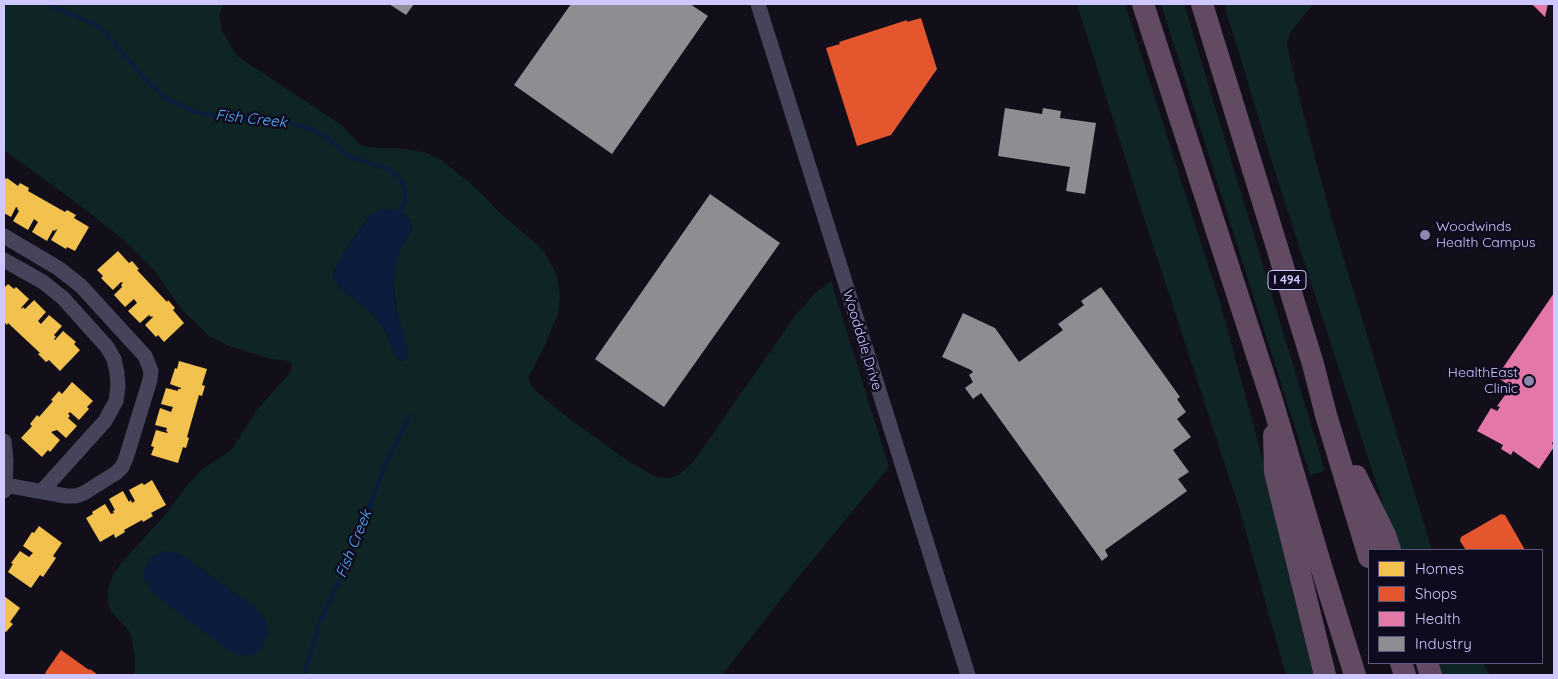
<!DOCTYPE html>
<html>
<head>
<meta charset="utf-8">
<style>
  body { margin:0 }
  #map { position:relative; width:1558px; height:679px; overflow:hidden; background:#120f1a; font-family:Quicksand,sans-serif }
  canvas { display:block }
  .frame { position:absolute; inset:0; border:5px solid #cfc8ff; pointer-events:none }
  .legend { position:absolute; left:1368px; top:549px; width:175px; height:115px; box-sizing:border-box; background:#0f0b1e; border:1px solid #5c5778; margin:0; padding:6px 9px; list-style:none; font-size:15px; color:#cfc8ff }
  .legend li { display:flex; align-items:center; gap:10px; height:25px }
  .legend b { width:25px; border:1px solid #5c5778 }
</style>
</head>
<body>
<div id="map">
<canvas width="1558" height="679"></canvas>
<div class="frame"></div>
<ul class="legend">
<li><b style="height:14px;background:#f2c14e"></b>Homes</li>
<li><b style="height:14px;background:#e4572e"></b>Shops</li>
<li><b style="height:14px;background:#e377a8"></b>Health</li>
<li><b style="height:14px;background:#8d8d92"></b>Industry</li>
</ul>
</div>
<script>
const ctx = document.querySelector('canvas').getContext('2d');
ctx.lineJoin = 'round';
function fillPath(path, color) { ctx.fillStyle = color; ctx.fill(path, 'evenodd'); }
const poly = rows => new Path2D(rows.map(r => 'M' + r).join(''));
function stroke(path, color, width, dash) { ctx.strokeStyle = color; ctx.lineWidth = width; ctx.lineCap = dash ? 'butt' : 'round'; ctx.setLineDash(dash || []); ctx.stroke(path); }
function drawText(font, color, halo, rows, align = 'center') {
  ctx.font = font + ' Quicksand,sans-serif'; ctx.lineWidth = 5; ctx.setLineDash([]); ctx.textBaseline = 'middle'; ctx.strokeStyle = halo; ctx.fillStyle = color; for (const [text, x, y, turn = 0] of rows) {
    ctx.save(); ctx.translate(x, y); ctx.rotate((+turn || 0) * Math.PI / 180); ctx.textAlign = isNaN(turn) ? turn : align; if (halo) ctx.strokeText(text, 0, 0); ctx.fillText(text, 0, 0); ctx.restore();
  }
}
const green = poly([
  [4,4,224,4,219,15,222,31,237,56,340,124,361,145,374,148,398,148,424,152,440,159,477,189,498,211,536,244,544,252,556,273,560,295,558,314,543,349,529,376,529,381,532,387,545,399,568,418,631,463,654,476,663,478,671,478,679,475,694,461,795,316,815,293,831,281,889,467,795,581,722,675,134,675,135,660,132,639,129,631,110,610,108,602,108,591,113,575,122,562,166,514,188,484,204,468,227,453,233,448,256,411,290,373,292,367,292,364,287,361,271,359,229,346,208,335,182,310,153,269,124,240,78,204,4,150],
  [374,212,405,214,411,221,412,228,399,252,393,273,393,282,404,361,400,360,396,357,385,331,372,313,339,287,333,278,334,271,345,251,367,219],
  [163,551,179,553,253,606,266,621,144,570,151,558],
  [1077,4,1125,4,1221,306,1269,482,1320,675,1286,675,1238,504,1146,224],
  [1161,4,1184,4,1325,471,1310,475],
  [1224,4,1313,4,1290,33,1287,42,1288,50,1302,109,1332,220,1432,550,1398,550,1276,175],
  [1435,663,1483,663,1490,675,1439,675]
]);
const water = poly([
  [389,209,395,210,405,214,409,219,412,225,410,233,397,258,393,282,395,304,408,349,408,357,402,361,396,357,385,331,372,313,339,287,333,278,338,262,367,219,371,214,379,210],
  [163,551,179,553,253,606,261,614,266,621,269,631,263,645,258,652,253,655,241,656,227,649,165,603,151,591,143,577,144,570,151,558]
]);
const homes = poly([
  [4,178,7,179,7,178,18,186,20,183,29,188,28,191,65,212,67,210,76,215,74,218,89,227,75,251,67,247,66,249,51,240,57,230,56,229,55,231,53,230,47,241,32,232,38,222,34,219,28,230,13,221,19,211,17,209,18,208,16,207,11,217,4,213],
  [118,251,129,263,132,261,139,269,137,270,167,302,168,300,175,308,173,310,184,323,164,342,158,335,156,337,145,325,153,317,152,316,151,317,149,315,140,323,128,311,137,303,134,299,125,307,114,295,122,287,121,285,123,283,121,282,113,290,101,278,103,276,97,270],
  [8,284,14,289,16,287,29,299,21,308,22,309,23,307,25,309,34,300,46,312,38,321,41,324,49,315,62,326,54,335,56,337,54,339,55,340,63,331,76,342,74,344,80,350,60,371,49,360,46,362,38,354,40,353,8,323,7,325,4,322,4,288],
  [179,361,207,369,202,385,205,386,202,396,199,395,187,437,189,438,186,448,183,447,178,463,151,455,154,447,151,446,156,430,167,433,168,432,166,431,167,428,155,425,160,408,171,412,173,407,161,404,166,388,178,391,178,389,181,389,181,388,170,384,175,368,177,369],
  [72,382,93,401,87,407,89,409,79,420,70,412,68,414,70,416,68,418,77,426,66,438,57,430,51,432,60,440,50,452,48,450,42,457,21,438,32,426,30,424,37,415,39,417,53,401,51,400,59,391,62,394],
  [152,480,166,505,151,513,153,516,143,522,142,520,124,530,125,532,115,538,114,534,100,542,86,518,93,514,92,512,105,504,111,514,114,513,113,511,115,510,109,499,123,491,129,502,131,500,132,503,135,501,129,490,142,483,144,485],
  [39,526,62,543,53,556,56,558,43,577,40,575,31,588,8,572,13,564,11,563,20,551,29,557,33,553,23,546,32,532,34,533],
  [4,596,20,608,10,622,13,624,6,632,4,631]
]);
const shops = poly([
  [921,18,937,69,891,135,857,146,826,48,840,44,839,42,907,20,907,22],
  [1501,514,1505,515,1525,550,1466,550,1460,541,1461,537],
  [61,650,89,670,90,669,98,675,48,675,45,673]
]);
const health = poly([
  [1531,4,1548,4,1545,17,1534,6],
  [1554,293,1554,440,1552,443,1554,447,1539,469,1513,451,1511,455,1501,449,1503,445,1477,431,1491,408,1497,411,1500,407,1497,406,1511,387,1496,376,1499,371,1500,372]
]);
const industry = poly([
  [389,4,414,4,406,15],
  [571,4,690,4,708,16,612,154,514,85],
  [1005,108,1042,114,1043,108,1061,111,1060,118,1096,123,1085,194,1066,191,1070,167,998,156],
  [710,194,780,243,664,407,595,359],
  [1101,287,1180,397,1177,399,1186,412,1177,419,1191,437,1173,450,1189,472,1178,479,1187,491,1105,550,1108,556,1102,561,981,393,973,399,965,388,973,382,969,375,973,372,971,370,942,357,963,313,995,328,1019,362,1063,330,1058,324,1084,305,1081,301]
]);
const stream = poly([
  [50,4,53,7,93,23,105,32,145,79,167,99,194,112,228,118,286,121,315,131,327,138,349,156,390,170,399,177,405,189,405,201,399,215],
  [304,675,319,624,350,558,386,463,410,415]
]);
const minor = poly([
  [758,4,968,675],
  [4,236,58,268,81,286,145,356,151,371,150,380,126,458,122,467,116,473,84,493,76,496,66,496,5,485],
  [4,260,43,282,63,298,107,347,114,359,117,373,118,386,116,401,105,421,42,491],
  [4,441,6,461,5,485,4,491]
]);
const highway = poly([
  [1143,4,1273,404,1321,566,1355,675],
  [1202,4,1313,364,1326,415,1369,557],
  [1274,435,1275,472,1325,675],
  [1356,476,1385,535,1390,550],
  [1401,663,1405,675],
  [1427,663,1431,675]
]);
const markers = [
  [1425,235,6,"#8d87af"],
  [1529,381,6,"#8d87af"]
];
const shields = [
  [1287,280,38]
];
const shieldNames = [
  ["I 494",1287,280]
];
const poiNames = [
  ["Woodwinds",1436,227],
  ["Health Campus",1436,243],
  ["HealthEast",1518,373,"right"],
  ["Clinic",1518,389,"right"]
];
const streetNames = [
  ["Wooddale Drive",862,340,73]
];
const waterNames = [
  ["Fish Creek",251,119,6],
  ["Fish Creek",354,544,-68]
];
fillPath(green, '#0f2525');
fillPath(water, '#0b1c3c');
fillPath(homes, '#f2c14e');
fillPath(shops, '#e4572e');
fillPath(health, '#e377a8');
fillPath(industry, '#8d8d92');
stroke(stream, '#0b1c3c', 4);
stroke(minor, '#45445b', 15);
stroke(highway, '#624a63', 22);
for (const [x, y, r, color] of markers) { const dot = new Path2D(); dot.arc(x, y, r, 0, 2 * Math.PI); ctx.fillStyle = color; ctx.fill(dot); stroke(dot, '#0f0b1e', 2); }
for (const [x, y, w] of shields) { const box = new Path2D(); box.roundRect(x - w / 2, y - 9.5, w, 19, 4); ctx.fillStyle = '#0f0b1e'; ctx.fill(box); stroke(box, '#cfc8ff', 1); }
drawText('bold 12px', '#cfc8ff', null, shieldNames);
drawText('14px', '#cfc8ff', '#0f0b1e', poiNames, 'left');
drawText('14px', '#cfc8ff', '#0f0b1e', streetNames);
drawText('italic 15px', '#56b0ff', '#0f0b1e', waterNames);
</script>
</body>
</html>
